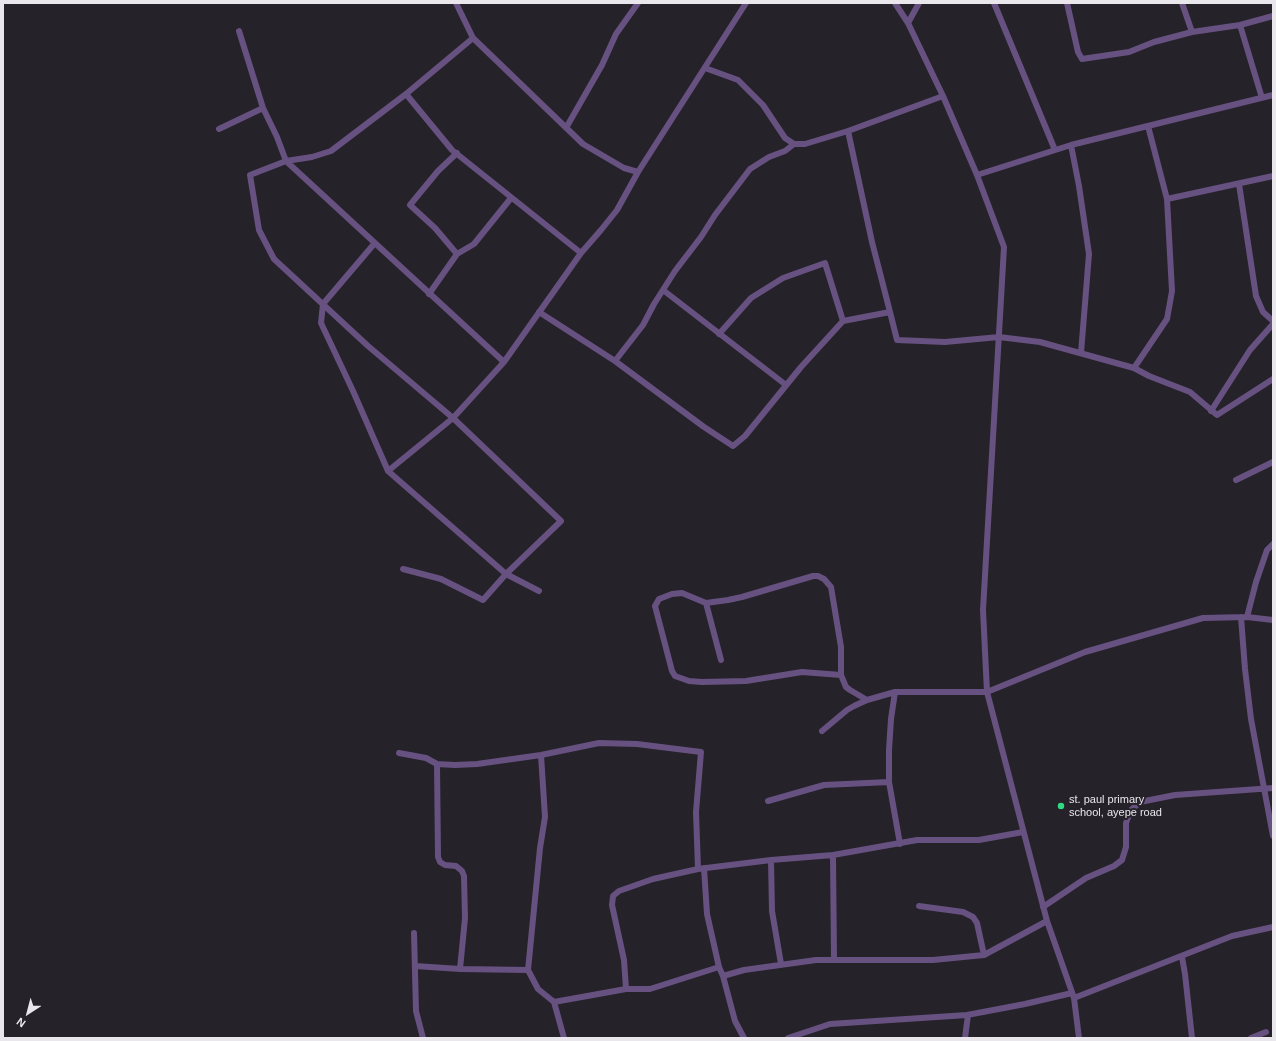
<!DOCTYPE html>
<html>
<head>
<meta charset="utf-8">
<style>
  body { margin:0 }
  #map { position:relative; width:1276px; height:1041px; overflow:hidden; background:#25222a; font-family:Helvetica,sans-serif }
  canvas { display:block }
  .frame { position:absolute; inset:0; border:4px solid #e9e7ec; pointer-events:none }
  .north { position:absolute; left:8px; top:993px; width:40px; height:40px; -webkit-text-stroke:3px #25222a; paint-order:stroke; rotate:216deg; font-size:11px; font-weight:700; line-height:16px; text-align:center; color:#e9e7ec }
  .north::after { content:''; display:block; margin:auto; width:14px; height:18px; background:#e9e7ec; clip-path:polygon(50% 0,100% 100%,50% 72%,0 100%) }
</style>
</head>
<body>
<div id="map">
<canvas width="1276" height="1041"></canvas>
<div class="frame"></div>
<div class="north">N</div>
</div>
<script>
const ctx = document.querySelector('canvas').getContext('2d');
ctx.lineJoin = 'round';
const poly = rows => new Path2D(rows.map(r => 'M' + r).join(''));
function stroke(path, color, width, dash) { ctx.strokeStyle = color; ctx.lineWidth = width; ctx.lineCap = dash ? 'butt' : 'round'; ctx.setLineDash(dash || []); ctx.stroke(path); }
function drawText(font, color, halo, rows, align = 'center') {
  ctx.font = font + ' Helvetica,sans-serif'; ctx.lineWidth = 4; ctx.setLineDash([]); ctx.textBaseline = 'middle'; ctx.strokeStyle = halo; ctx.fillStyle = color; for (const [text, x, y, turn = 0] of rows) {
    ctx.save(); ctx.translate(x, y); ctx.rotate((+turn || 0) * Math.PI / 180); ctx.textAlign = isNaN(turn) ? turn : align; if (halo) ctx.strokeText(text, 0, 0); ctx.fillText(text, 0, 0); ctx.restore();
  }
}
const street = poly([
  [456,3,473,38,583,144,624,168,638,172,746,3],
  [895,3,908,23,943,96,977,175,1004,247,983,610,987,692,1047,921,1074,998,1079,1038],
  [994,3,1055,150],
  [1067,3,1078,52,1082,59,1129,52,1154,42,1192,32,1240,25,1273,16],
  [1182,3,1192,32],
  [908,23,919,3],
  [1240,25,1262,98],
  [239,31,263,108,277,137,286,161,504,362,581,253,601,230,617,210,638,172],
  [705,68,738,80,763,105,785,138,794,144,805,144,848,131,943,96],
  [406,94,452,150,581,253],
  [566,128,602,65,616,34,638,3],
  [219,129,263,108],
  [848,131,872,242,890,312],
  [1071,145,1079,186,1089,254,1081,353],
  [457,153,438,171,410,205,435,228,457,254,474,244,511,198],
  [977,175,1071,145,1273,95],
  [1239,184,1256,296,1263,312,1273,321],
  [1167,199,1273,176],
  [374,244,323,304,321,323,353,391,388,471,506,574,539,591],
  [663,290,786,385],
  [429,294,457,254],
  [539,312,615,361,643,325,654,304,675,271,701,237,715,215,750,169,769,157,785,151,794,144],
  [719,334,751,298,783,278,825,263,843,321],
  [615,361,704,427,733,446,745,436,801,367,843,321,890,312,897,340,945,342,999,337,1040,342,1134,368,1149,376,1190,392,1217,415,1273,379],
  [1134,368,1167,319,1172,291,1167,199,1148,126],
  [1211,411,1250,350,1273,324],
  [388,471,453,418,504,362],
  [1236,480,1273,462],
  [403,569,441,579,483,600,506,574,561,521,453,418,368,346,274,259,259,230,250,175,286,161,312,157,331,151,406,94,473,38],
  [813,576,818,576,824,579,831,587,841,647,841,675,802,672,746,681,702,682,689,681,675,676,672,671,655,606,659,599,672,594,682,593,706,603,728,600,742,597,813,576],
  [706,603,721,660],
  [1241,617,1245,669,1251,719,1273,836],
  [1247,617,1256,582,1267,550,1273,544],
  [841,675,846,687,850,690,867,700],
  [895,692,891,719,889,750,889,782,900,844],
  [822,731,847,710,854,706,867,700,895,692,987,692,1085,652,1203,618,1247,617,1273,620],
  [399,753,426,758,437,764],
  [541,755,545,817,540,848,528,970,538,989,554,1002,564,1038],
  [768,801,824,785,889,782],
  [833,855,834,959],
  [771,860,772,911,781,964],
  [704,868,707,914,719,967,723,976,735,1021,744,1038],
  [919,906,963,912,973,917,977,923,984,955],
  [1043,907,1086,878,1114,866,1122,860,1126,847,1126,823,1131,810,1140,802,1175,795,1273,788],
  [414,933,416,1011,423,1038],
  [1182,957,1185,974,1192,1038],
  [415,966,460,969,528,970],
  [460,969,465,918,464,876,462,871,456,866,445,865,440,862,438,857,437,764,455,765,477,764,541,755,599,743,637,744,701,752,696,812,698,869],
  [723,976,744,970,816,960,933,960,984,955,1047,921],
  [626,989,624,960,612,905,613,896,619,891,653,879,698,869,771,860,833,855,917,840,979,840,1023,832],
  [1074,998,1232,936,1273,927],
  [554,1002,626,989,650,989,719,967],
  [788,1038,830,1024,967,1015,1025,1004,1072,993],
  [965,1038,968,1015],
  [1251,1038,1266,1032]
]);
const markers = [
  [1061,806,4,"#33d882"]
];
const poiNames = [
  ["st. paul primary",1069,800],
  ["school, ayepe road",1069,813]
];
stroke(street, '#675181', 6);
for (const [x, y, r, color] of markers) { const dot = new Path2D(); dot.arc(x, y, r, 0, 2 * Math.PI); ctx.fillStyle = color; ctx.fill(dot); stroke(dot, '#25222a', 1.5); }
drawText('11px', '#e9e7ec', '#25222a', poiNames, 'left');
</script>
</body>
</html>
